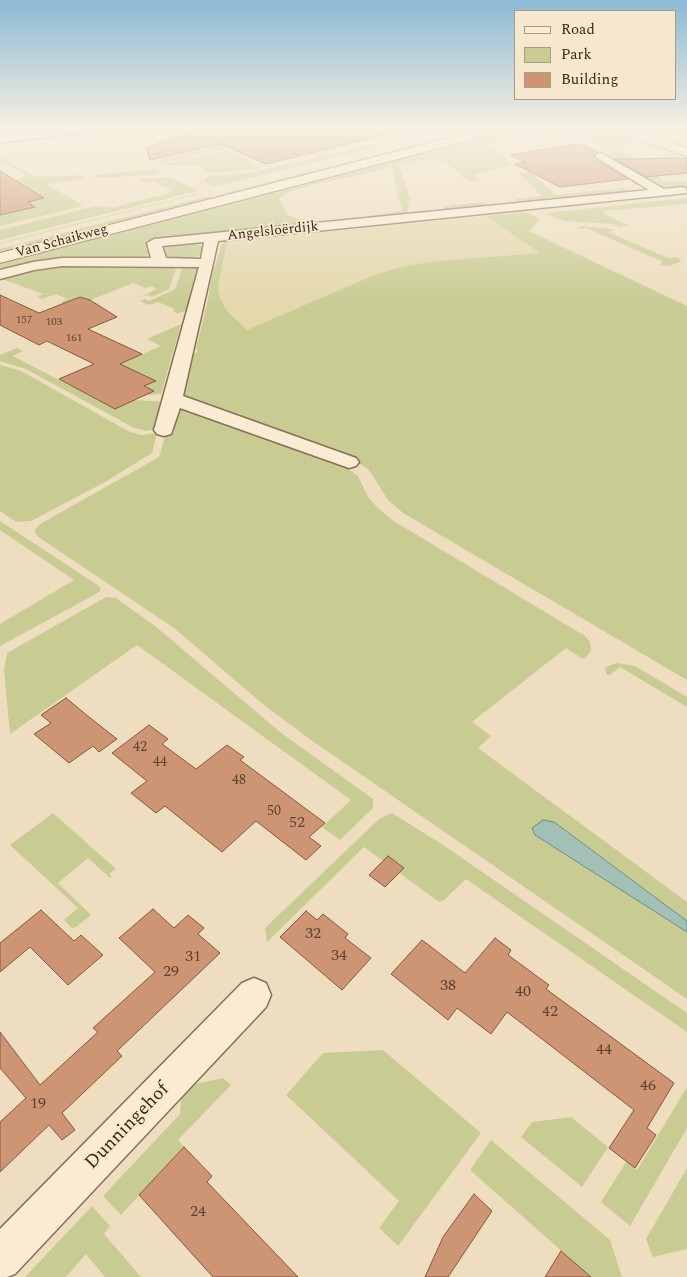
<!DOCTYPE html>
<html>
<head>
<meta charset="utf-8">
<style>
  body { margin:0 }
  #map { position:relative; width:687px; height:1277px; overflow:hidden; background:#eedebf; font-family:Spectral,serif }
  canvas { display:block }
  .legend { position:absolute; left:514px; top:10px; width:162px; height:90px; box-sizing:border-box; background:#f6e8ce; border:1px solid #a99b87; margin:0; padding:6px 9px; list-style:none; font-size:15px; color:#36271c }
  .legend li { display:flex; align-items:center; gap:10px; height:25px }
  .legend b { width:25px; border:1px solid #a99b87 }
</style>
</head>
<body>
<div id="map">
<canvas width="687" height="1277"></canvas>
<ul class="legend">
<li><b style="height:6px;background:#f9ecd2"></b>Road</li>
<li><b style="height:14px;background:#c8cc93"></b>Park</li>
<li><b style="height:14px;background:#cd9574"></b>Building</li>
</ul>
</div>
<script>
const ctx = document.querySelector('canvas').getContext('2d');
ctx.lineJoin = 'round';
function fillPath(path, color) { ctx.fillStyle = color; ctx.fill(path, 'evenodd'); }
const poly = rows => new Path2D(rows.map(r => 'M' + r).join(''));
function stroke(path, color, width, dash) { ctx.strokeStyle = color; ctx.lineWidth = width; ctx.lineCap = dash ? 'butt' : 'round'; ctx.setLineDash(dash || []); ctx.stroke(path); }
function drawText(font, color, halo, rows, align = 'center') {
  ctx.font = font + ' Spectral,serif'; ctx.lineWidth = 4; ctx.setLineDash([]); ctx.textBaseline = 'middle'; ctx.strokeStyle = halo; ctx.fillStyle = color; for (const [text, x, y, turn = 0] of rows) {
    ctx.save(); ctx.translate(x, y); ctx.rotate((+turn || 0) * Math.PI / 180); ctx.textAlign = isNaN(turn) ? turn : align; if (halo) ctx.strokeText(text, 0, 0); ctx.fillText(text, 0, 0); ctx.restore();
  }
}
const farmland = poly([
  [485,216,541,253,437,261,405,266,374,275,247,330,226,310,220,298,218,287,227,242]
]);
const green = poly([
  [226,128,232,128,228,148,161,163,154,161,210,149,217,131],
  [387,128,444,128,401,139,390,143,385,141,388,140],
  [481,128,489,128,443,141,229,195,225,193],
  [527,128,589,128,687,159,687,161,636,143,615,148,665,182,687,181,687,191,682,188,662,190,602,155,610,154,588,138,552,129,485,145,511,162,510,166,475,174,474,176,478,180,469,181,443,161,424,160,399,166,410,199,407,214,371,219,368,216,402,211,392,168,317,184,289,192,279,198,287,215,294,218,316,222,351,218,346,223,148,243,149,254,139,258,83,260,0,273,0,260,401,157,429,153],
  [378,143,384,145,213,187,203,181,209,176,251,173],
  [227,150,253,162,249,164,260,168,212,173,205,171,203,167,197,165,164,165],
  [0,156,35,177,84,175,86,178,47,184,83,206,0,226,0,215,35,206,2,183,28,177,0,160],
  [154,169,165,174,97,178,92,175],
  [530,172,555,195,626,188,630,193,521,204,515,199,542,196,518,173],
  [170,177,198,191,0,240,0,230,96,206,111,208,162,195,172,191,153,181,145,183,140,179],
  [199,193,195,195,0,244,0,243],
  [210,196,217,198,0,255,0,249],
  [687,198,687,204,602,211,608,216,628,225,620,227,612,224,564,221,552,217,546,213],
  [484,202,488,207,414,216,412,212,444,209,444,206],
  [525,212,535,216,539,220,529,231,687,306,687,680,403,513,388,500,369,470,352,458,184,396,181,393,188,356,198,352,196,349,208,300,213,267,215,266,222,244,225,242,227,242,218,287,220,298,226,310,247,330,374,275,405,266,437,261,540,253,485,216],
  [581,226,612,229,615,230,608,232,668,258,677,257,682,261,669,266,658,265,663,262,587,228,577,229],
  [193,243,203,247,204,254,186,260,171,259,164,256,162,251,167,247],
  [59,266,177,266,169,289,152,297,147,295,138,298,157,289,151,286,146,288,133,283,88,301,64,304,60,302,67,299,56,294,42,299,37,297,43,294,2,279,30,271],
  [183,266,201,266,188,310,172,315,177,313,173,311,175,309,158,302,149,305,140,301,145,299,149,301,175,289],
  [181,324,161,394,149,395,147,394,153,391,144,386,155,381,120,364,161,346,147,339],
  [17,348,23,351,13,356,115,409,134,400,167,402,159,428,146,431,134,428,26,369,0,361,0,355],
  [0,365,21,371,130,432,142,435,157,433,152,453,105,482,31,521,16,522,0,511],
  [178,407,343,465,358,476,368,497,377,507,392,520,585,636,590,642,591,651,585,658,583,659,566,648,472,722,491,736,478,748,687,902,687,921,554,822,535,835,687,932,687,999,311,740,264,705,174,628,37,536,34,531,40,524,159,457,174,408],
  [0,521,99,586,101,590,96,594,0,646,0,624,74,580,0,530],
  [106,597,116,598,155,626,280,732,373,799,373,808,340,840,322,827,351,800,137,645,10,734,4,670,7,653],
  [617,663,635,666,687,697,687,707,620,667,610,675,607,675,605,669,608,666],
  [53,813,116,869,109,874,112,877,110,878,88,858,58,883,91,915,76,927,72,928,64,920,78,908,10,845],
  [392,813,443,845,687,1013,687,1032,466,879,444,900,439,902,364,847,267,942,265,928,379,819],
  [383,1050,481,1133,398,1246,379,1228,399,1201,286,1095,323,1053],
  [223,1078,231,1085,178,1140,184,1147,121,1215,103,1196,180,1114,181,1094,196,1084],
  [687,1087,687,1128,630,1226,601,1202,626,1162,637,1170],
  [571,1117,608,1147,582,1187,521,1137,532,1122],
  [491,1140,610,1240,622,1277,591,1277,470,1170],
  [687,1168,687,1249,653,1257,646,1239],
  [92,1206,110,1226,104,1234,141,1277,105,1277,86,1254,66,1277,25,1277]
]);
const water = poly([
  [543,820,554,822,687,921,687,932,535,835,532,828,543,820]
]);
const building = poly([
  [183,128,384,128,385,135,266,164,220,144,150,160,146,148,191,131,183,128],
  [576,144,584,145,598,152,593,156,596,159,628,179,560,187,515,164,525,162,511,155,576,144],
  [687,158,687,173,647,177,615,159,687,158],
  [0,171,44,198,28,202,35,207,0,215,0,171],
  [0,295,39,313,80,297,90,300,117,317,88,329,142,354,120,364,156,381,144,386,154,391,115,409,59,379,94,364,47,341,39,345,0,325,0,295],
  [66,698,89,717,117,739,99,752,93,746,69,763,34,734,51,723,41,715,66,698],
  [149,725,168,739,162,744,196,769,227,745,244,757,240,760,325,823,309,837,321,846,306,860,256,821,222,852,165,806,156,813,131,793,147,781,112,753,149,725],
  [388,856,404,868,385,887,369,875,388,856],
  [153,909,174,928,188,915,204,928,198,934,220,953,117,1051,122,1056,62,1113,75,1130,62,1140,49,1125,0,1172,0,1122,26,1098,0,1068,0,1032,40,1085,98,1032,93,1028,155,972,119,938,153,909],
  [41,910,74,941,81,935,103,955,68,985,30,947,0,972,0,943,41,910],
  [306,911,317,920,323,914,348,934,345,938,371,958,342,990,280,937,306,911],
  [495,938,511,950,508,955,549,985,546,989,674,1083,647,1128,656,1135,635,1168,609,1148,634,1110,507,1012,491,1034,457,1008,448,1020,391,974,422,940,465,973,495,938],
  [184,1147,212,1176,207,1182,298,1277,213,1277,139,1195,184,1147],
  [474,1194,492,1211,448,1277,425,1277,443,1237,474,1194],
  [561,1251,591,1277,545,1277,561,1251]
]);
const minor = poly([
  [0,128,10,128,11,130,10,132,0,133,0,128],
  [601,153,664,189,682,187,686,188,687,193,218,241,183,396,356,458,359,462,356,466,349,468,180,408,171,434,164,436,157,434,154,430,199,267,62,266,34,270,0,279,0,270,33,262,62,258,151,258,147,243,154,239,649,190,597,158,595,156,597,154,601,153],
  [204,242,201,259,166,258,162,246,204,242],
  [254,978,266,983,271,995,266,1007,15,1274,7,1277,0,1277,0,1229,242,983,254,978]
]);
const tertiary = poly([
  [488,128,507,128,505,131,0,263,0,253,488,128],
  [599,128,619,128,643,133,687,148,687,156,635,139,601,131,599,128]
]);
const secondary = poly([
  [64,128,97,128,91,132,0,143,0,135,64,128]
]);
const farNumbernames = [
  ["157",24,321],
  ["103",54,323],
  ["161",74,339]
];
const farStreetnames = [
  ["Angelsloërdijk",273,232,-6],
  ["Van Schaikweg",62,242,-15]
];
const numberNames = [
  ["42",140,748],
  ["44",160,763],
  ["48",239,781],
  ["50",274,812]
];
const nearNumbernames = [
  ["52",297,824],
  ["32",313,935],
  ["34",339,957],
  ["31",193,958],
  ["29",171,973],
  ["38",448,987],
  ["40",523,993],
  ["42",550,1013],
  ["44",604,1051],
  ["46",648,1087],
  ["19",38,1105],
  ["24",198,1213]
];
const nearStreetnames = [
  ["Dunningehof",128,1127,-46]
];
fillPath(farmland, '#e4d8ac');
fillPath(green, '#c8cc93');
fillPath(water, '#a2c0b6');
stroke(water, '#698e83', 1);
fillPath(building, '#cd9574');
stroke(building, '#86563d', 1);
stroke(minor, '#876e57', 3);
stroke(tertiary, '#876e57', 2);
stroke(secondary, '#684f3a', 2);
fillPath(minor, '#f9ecd2');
fillPath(tertiary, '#f9ecd2');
fillPath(secondary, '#f9ecd2');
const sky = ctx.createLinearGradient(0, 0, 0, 306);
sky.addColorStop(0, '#8cb9d4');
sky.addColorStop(0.42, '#f7f0e2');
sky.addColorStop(1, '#f7f0e200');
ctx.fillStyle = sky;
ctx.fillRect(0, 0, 687, 306);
drawText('11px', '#5c4232', null, farNumbernames);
drawText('14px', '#36271c', '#f6e8ce', farStreetnames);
drawText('14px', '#5c4232', null, numberNames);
drawText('16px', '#5c4232', null, nearNumbernames);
drawText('19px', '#36271c', '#f6e8ce', nearStreetnames);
</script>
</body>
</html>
